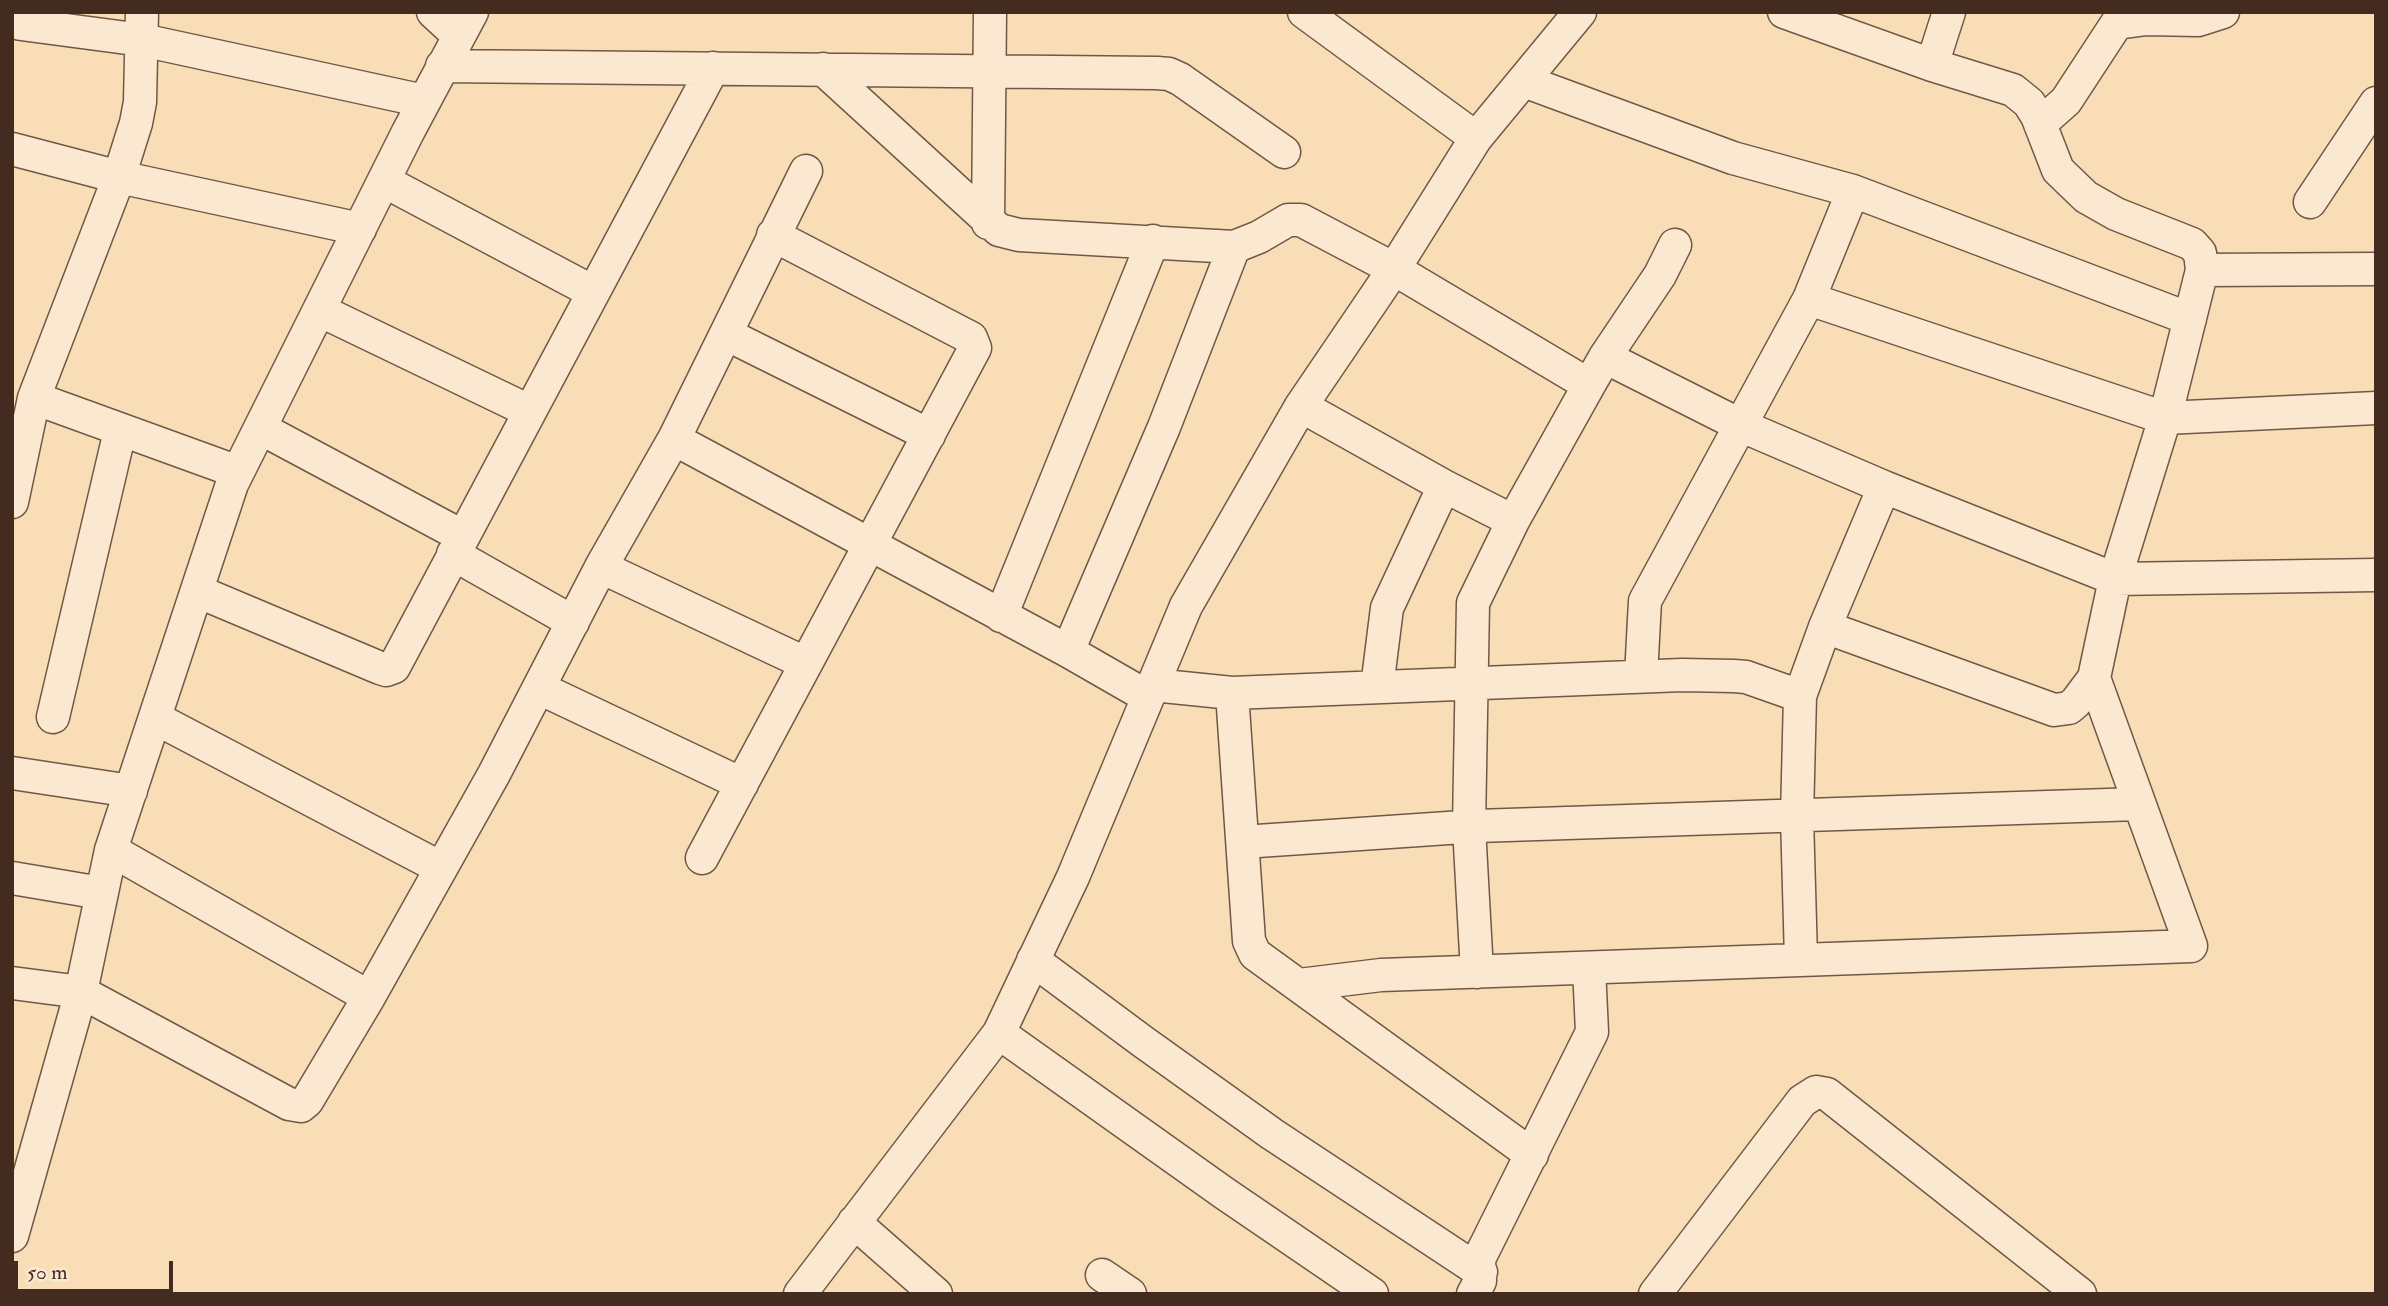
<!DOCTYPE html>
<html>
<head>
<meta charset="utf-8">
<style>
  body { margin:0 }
  #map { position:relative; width:2388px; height:1306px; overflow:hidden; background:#f8ddb6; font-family:"IM FELL Double Pica",serif }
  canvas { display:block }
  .frame { position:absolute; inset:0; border:14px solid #432b20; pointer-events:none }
  .scale { position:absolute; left:14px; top:1261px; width:159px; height:32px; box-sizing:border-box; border:4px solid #432b20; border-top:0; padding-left:9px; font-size:21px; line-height:24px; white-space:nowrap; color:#432b20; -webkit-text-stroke:5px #fae9d0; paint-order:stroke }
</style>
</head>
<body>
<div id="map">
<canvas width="2388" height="1306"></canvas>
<div class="frame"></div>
<div class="scale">50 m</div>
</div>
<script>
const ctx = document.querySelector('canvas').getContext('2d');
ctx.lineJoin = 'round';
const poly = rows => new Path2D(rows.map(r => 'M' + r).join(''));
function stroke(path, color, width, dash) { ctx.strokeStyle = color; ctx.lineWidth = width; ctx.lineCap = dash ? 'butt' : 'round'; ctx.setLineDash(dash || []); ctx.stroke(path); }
const minor = poly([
  [433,12,458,35],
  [1304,12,1476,138],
  [1784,12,1932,65,2013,90,2029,103,2037,116,2058,170,2086,197,2116,214,2192,244,2200,253,2202,270,2165,418,2115,579,2094,678,2076,702,2069,708,2054,710,1825,627],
  [21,24,142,40,424,101],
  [1932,65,1949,12],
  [442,66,1157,73,1169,74,1180,79,1284,152],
  [823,69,999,230,1019,235,1234,247,1259,237,1288,220,1301,220,1394,269,1589,385],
  [1524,81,1733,158,1853,191,2190,319],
  [2040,124,2066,101,2117,23,2146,19,2198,20,2223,12],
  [12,149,119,177,360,229],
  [384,181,593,292],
  [2310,202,2376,103],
  [988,223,990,12],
  [2202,270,2376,269],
  [1809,299,2165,418,2376,408],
  [319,310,529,411],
  [726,334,929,435],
  [1605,357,1742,426,1884,487,2115,579,2376,575],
  [34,398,238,472],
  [1301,406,1444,486,1513,521],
  [260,428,462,536],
  [674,439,1068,651,1148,697],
  [12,502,34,398,119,177,136,123,140,102,142,12],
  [453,554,573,622],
  [601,567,805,663],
  [197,591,380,668,386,670,394,667,713,68],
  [1001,616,1153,241],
  [1068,651,1164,427,1234,247],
  [1641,676,1645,601,1809,299,1853,191],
  [1153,685,1232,693,1682,675,1734,676,1746,677,1800,696],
  [1377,687,1387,608,1444,486],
  [539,688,742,784],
  [1232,693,1249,941,1255,954,1532,1155],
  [53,717,120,431],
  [155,718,441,868],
  [12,773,131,791],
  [1243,842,1477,826,2138,804],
  [111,850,369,997],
  [702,858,975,348,971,338,773,235],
  [12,878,101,893],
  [1801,959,1797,817,1800,696,1825,627,1884,487],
  [1033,960,1142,1041,1272,1134,1481,1272],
  [1477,972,1469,827,1473,603,1513,521,1589,385,1605,357,1660,275,1675,245],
  [12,983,81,992,289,1104,301,1106,307,1101,369,997,494,774,601,567,674,439,806,171],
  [1299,985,1381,975,2191,946,2094,678],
  [999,1033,1224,1193,1372,1294],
  [854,1222,936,1294],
  [12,1236,81,992,111,850,232,484,408,132,472,12],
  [1102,1275,1130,1294],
  [800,1294,999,1033,1073,877,1186,606,1301,406,1394,269,1476,138,1580,12],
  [1473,1294,1480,1281,1479,1259,1592,1032,1589,968],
  [1655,1294,1802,1101,1816,1092,1827,1094,2080,1294]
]);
stroke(minor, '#705846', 35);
stroke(minor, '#fae9d0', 32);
</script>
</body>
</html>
